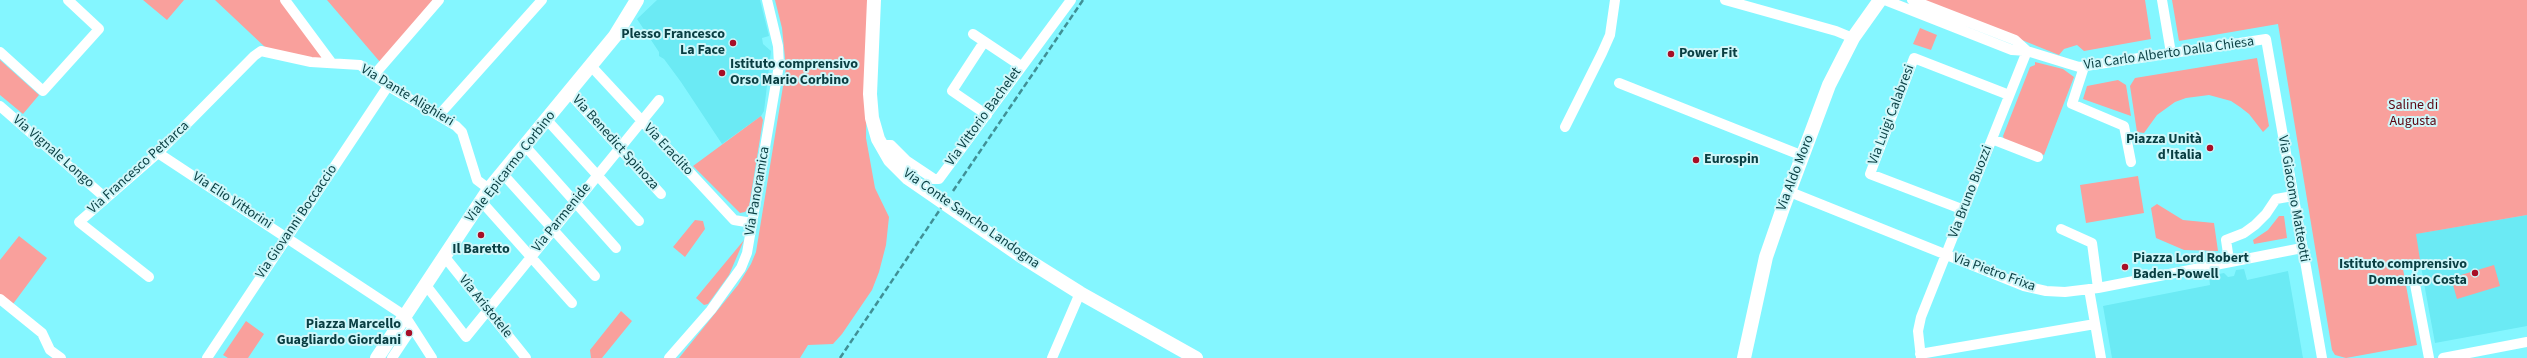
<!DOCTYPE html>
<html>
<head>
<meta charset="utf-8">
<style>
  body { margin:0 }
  canvas { display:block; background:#84f6ff }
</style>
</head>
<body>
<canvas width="2527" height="358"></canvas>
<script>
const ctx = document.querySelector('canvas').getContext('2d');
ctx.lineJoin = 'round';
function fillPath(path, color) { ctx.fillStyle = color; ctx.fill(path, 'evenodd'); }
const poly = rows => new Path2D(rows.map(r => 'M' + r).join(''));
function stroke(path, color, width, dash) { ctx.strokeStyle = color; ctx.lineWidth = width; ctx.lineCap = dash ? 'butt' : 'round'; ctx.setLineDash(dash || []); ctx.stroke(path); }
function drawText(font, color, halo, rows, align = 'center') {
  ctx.font = font + ' "Source Sans 3",sans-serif'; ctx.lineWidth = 4; ctx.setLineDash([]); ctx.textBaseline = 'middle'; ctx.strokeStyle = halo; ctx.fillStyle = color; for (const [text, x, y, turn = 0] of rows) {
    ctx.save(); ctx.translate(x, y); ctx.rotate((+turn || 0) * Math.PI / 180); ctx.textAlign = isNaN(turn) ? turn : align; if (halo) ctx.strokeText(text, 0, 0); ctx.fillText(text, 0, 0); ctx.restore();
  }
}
const built = poly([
  [657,0,760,0,769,36,762,38,763,44,771,51,764,111,761,116,722,144,681,82,664,59,659,56,659,52,637,19],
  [2527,215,2527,326,2435,343,2415,234],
  [2244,269,2247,280,2288,271,2303,358,2112,358,2103,306,2210,285,2209,276,2224,273,2228,277,2234,276,2236,270]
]);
const green = poly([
  [143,0,184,0,167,20],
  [215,0,281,0,323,54,321,60,266,48],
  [327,0,433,0,380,62],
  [775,0,868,0,866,138,875,188,889,217,886,245,879,272,872,290,842,334,833,344,808,345,800,358,679,358,738,285,751,264,756,252,786,68,782,28],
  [1923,0,2145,0,2151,39,2084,51,2077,45,2064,49,2059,55],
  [2172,0,2527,0,2527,215,2416,234,2421,266,2403,269,2417,345,2346,358,2335,355,2332,350,2278,24,2179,41],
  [1920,28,1937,35,1931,50,1913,44],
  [2257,58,2269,126,2263,132,2249,114,2240,107,2231,101,2209,95,2186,98,2175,102,2157,115,2144,133,2137,132,2130,86,2135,78],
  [0,60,39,95,23,114,0,95],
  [2035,62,2063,69,2074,77,2044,155,2004,139,2003,136,2030,67,2035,65],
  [2118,80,2126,85,2131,116,2083,99,2087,86],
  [761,116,763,120,749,207,745,212,740,213,693,166],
  [2138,176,2144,213,2086,223,2080,185],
  [2157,204,2183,220,2214,223,2218,251,2184,250,2156,238,2151,208],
  [2279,216,2284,216,2287,238,2254,244,2253,240,2268,230],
  [695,220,703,221,705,229,685,257,673,247],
  [19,236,47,258,13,304,0,294,0,260],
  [744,240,729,275,708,304,704,305,696,298],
  [2494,265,2500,286,2457,299,2451,278],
  [621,311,632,321,602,358,591,358,590,350],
  [246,321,264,334,248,358,228,358,223,355]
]);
const minor = poly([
  [285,0,331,62],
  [1725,0,1836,31,1853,38],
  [1885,0,2012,50,2027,51,2079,67,2266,39,2322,358],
  [1912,0,2015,40,2027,51],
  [2162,0,2171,53],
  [973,34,1021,66],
  [984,42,952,91,987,115],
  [0,52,43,91,99,29,68,0],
  [591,66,734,220,752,223],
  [2084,67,2072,104,2124,126,2131,162],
  [374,75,439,0],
  [1619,83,1803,156],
  [569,93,661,194],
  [0,106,101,194,108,195],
  [439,115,542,0],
  [547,120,639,221],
  [1565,127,1602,53,1610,35,1615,0],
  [1992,139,2038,157],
  [881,145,891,145,907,161,934,179,939,179,1071,0],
  [525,146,616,248],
  [158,153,405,316,432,358],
  [502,173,595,276],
  [1790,192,2024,286,2046,291,2065,292,2098,288,2302,248],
  [481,201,572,303],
  [1964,210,1870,174,1914,58,2009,95],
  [2061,229,2092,243,2098,288],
  [444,256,526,358],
  [2229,260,2226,240,2244,233,2255,225,2266,214,2276,199,2293,196],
  [149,277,79,222,158,153,254,56,261,51,311,62,360,65,388,86,456,126,462,132,477,180,489,189],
  [2414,279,2429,358],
  [425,284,466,337,659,100],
  [2089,289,2101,358],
  [0,299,42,333,50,350,61,358],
  [1920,354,2095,324],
  [207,358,388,86],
  [392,358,412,328],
  [669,358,711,310,741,268,747,253,779,65,778,46,767,0],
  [1052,358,1080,293],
  [1921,358,1918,331,1921,317,2027,51],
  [2443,358,2527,342]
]);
const secondary = poly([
  [874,0,870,94,872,118,878,139,890,160,908,178,1021,256,1080,293,1196,358],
  [377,358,489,189,615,36,637,0],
  [1744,358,1766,257,1783,208,1829,85,1853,38,1880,0]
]);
const rail = poly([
  [953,191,1083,0],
  [840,358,941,208]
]);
const markers = [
  [733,43,4,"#a70e26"],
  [1671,54,4,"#a70e26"],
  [722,73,4,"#a70e26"],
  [2210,148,4,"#a70e26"],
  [1696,160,4,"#a70e26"],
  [481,235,4,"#a70e26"],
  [2125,267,4,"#a70e26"],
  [2475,273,4,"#a70e26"],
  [409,333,4,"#a70e26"]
];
const poiNames = [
  ["Plesso Francesco",725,35],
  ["La Face",725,51],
  ["Power Fit",1679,54,"left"],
  ["Istituto comprensivo",730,65,"left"],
  ["Orso Mario Corbino",730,81,"left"],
  ["Piazza Unità",2202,140],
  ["d'Italia",2202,156],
  ["Eurospin",1704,160,"left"],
  ["Il Baretto",481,250,"center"],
  ["Piazza Lord Robert",2133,259,"left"],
  ["Baden-Powell",2133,275,"left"],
  ["Istituto comprensivo",2467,265],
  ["Domenico Costa",2467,281],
  ["Piazza Marcello",401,325],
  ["Guagliardo Giordani",401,341]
];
const streetNames = [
  ["Via Carlo Alberto Dalla Chiesa",2169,54,-8],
  ["Via Dante Alighieri",407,96,31],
  ["Via Luigi Calabresi",1892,115,-69],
  ["Via Vittorio Bachelet",984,117,-54],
  ["Via Benedict Spinoza",615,143,48],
  ["Via Eraclito",668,150,47],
  ["Via Vignale Longo",53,152,41],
  ["Viale Epicarmo Corbino",511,167,-52],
  ["Via Francesco Petrarca",139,168,-42],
  ["Via Aldo Moro",1796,173,-69],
  ["Via Panoramica",758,191,-80],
  ["Via Bruno Buozzi",1971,192,-69],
  ["Via Giacomo Matteotti",2293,199,80],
  ["Via Elio Vittorini",232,201,33],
  ["Via Parmenide",562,218,-51],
  ["Via Conte Sancho Landogna",971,219,35],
  ["Via Giovanni Boccaccio",297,222,-56],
  ["Via Pietro Frixa",1994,273,20],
  ["Via Aristotele",485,307,51]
];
const parkNames = [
  ["Saline di",2413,106],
  ["Augusta",2413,122]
];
fillPath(built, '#6beaf4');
fillPath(green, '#f9a09c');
stroke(minor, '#fff', 10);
stroke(secondary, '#fff', 14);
stroke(rail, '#409096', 2.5, [6, 3]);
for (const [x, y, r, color] of markers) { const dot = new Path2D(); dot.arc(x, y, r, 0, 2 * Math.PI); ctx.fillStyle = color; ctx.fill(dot); stroke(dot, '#cef7fa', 1.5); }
drawText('bold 14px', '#093e42', '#cef7fa', poiNames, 'right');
drawText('14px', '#093e42', '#cef7fa', streetNames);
drawText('14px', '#5b0712', '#cef7fa', parkNames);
</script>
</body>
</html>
